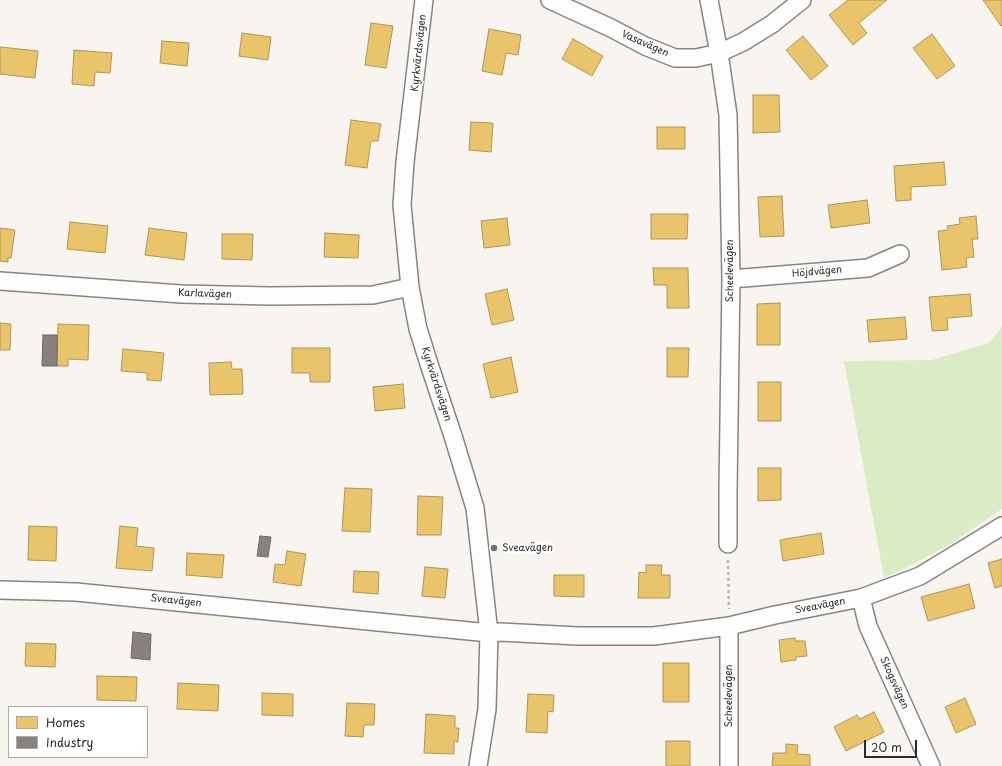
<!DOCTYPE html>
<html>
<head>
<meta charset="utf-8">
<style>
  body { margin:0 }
  #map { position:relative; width:1002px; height:766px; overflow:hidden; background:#f8f4f0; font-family:"Playpen Sans",sans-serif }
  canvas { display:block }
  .legend { position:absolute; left:8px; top:706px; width:140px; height:52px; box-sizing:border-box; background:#fff; border:1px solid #aaa; margin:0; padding:5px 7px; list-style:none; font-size:12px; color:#2b2b2b }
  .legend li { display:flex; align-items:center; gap:8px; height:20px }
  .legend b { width:20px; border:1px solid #aaa }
  .scale { position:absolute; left:864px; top:740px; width:53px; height:18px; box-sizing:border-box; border:2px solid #2b2b2b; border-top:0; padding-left:5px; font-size:12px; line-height:14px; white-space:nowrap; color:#2b2b2b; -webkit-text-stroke:3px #fff; paint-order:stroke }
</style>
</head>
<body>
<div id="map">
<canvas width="1002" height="766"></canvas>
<ul class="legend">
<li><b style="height:11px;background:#e9c46a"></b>Homes</li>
<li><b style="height:11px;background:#8a817c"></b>Industry</li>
</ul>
<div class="scale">20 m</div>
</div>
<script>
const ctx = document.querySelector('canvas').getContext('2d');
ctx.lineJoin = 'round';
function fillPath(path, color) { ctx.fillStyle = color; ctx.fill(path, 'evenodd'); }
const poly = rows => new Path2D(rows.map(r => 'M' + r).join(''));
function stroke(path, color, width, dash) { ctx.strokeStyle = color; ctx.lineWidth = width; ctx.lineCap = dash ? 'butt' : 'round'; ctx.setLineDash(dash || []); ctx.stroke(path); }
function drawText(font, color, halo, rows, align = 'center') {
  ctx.font = font + ' "Playpen Sans",sans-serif'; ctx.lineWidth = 4; ctx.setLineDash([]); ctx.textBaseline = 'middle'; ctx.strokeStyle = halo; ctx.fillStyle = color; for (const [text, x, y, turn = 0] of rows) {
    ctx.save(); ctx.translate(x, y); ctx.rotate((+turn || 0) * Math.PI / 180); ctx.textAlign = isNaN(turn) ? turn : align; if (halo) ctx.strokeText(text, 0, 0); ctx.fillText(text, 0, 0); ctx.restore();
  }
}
const green = poly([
  [1002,327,1002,509,949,545,913,564,884,578,844,361,932,360,989,343]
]);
const homes = poly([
  [848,0,887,0,859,23,867,33,853,45,829,15,848,0],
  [983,0,1002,0,1002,25,1001,26,983,0],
  [371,23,393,26,386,68,365,65,371,23],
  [489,29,521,35,518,55,506,53,502,75,482,71,489,29],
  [242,33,271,37,268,60,239,56,242,33],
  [932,34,955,66,937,79,913,48,932,34],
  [803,36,828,66,811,80,786,50,803,36],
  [573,39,603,56,592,76,562,59,573,39],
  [162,41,189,43,187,66,160,63,162,41],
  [0,47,38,51,35,78,0,74,0,47],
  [74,50,112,53,110,73,95,72,94,86,72,84,74,50],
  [753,95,779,95,780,132,753,133,753,95],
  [351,120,381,124,378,141,371,141,367,168,345,165,351,120],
  [471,122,493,123,491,152,469,150,471,122],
  [657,127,685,127,685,149,657,149,657,127],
  [944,162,946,185,911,187,911,200,896,201,894,166,944,162],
  [782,196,784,236,760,237,758,197,782,196],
  [867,200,870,223,831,228,828,205,867,200],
  [651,214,688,214,687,239,651,239,651,214],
  [976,216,978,239,972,239,974,257,966,258,967,267,942,270,938,231,948,230,947,226,960,224,959,218,976,216],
  [507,218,510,245,484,248,481,221,507,218],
  [70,222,108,226,105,253,67,249,70,222],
  [0,228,15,230,11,258,8,258,8,262,0,261,0,228],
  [149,228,187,233,184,260,145,255,149,228],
  [325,233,359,235,358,258,324,257,325,233],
  [222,234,253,234,252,260,222,259,222,234],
  [653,268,688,268,689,308,667,308,667,285,654,285,653,268],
  [507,289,514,320,492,325,485,294,507,289],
  [970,294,972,316,947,318,948,330,932,331,929,297,970,294],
  [780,303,780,345,757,345,757,304,780,303],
  [905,317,907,339,869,342,867,320,905,317],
  [0,323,11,324,10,350,0,350,0,323],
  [58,324,89,325,88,360,68,359,68,366,57,366,58,324],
  [292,348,330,348,330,382,310,382,310,373,292,373,292,348],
  [667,348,689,348,688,377,667,377,667,348],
  [123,349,164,353,161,381,147,380,147,373,121,371,123,349],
  [511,357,518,392,491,398,483,364,511,357],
  [231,362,232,369,242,369,243,394,210,395,209,363,231,362],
  [758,382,781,382,781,421,758,421,758,382],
  [403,384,405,408,375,411,373,387,403,384],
  [758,468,781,468,781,500,758,501,758,468],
  [345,488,372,489,370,532,342,531,345,488],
  [418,496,443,497,441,535,417,535,418,496],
  [29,526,57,527,56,561,28,560,29,526],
  [120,526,138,528,136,546,154,548,152,571,116,568,120,526],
  [821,533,824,554,783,561,780,540,821,533],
  [287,551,306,554,301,586,273,582,275,564,285,565,287,551],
  [187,553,224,555,222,578,186,575,187,553],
  [1002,559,1002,586,995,588,988,563,1002,559],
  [646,565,662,565,661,575,670,575,670,598,638,598,639,572,646,573,646,565],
  [425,567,448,569,445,598,422,596,425,567],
  [354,571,379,572,378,594,353,592,354,571],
  [554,575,584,575,584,597,554,596,554,575],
  [969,584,975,608,928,621,921,597,969,584],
  [795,638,795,641,805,641,807,656,796,657,796,660,781,662,779,640,795,638],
  [26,643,56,644,55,667,25,666,26,643],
  [663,663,689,663,689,702,663,702,663,663],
  [97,676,137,677,136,701,97,700,97,676],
  [178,683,219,685,218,711,177,709,178,683],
  [262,693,293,694,293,716,262,715,262,693],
  [528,694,554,695,553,712,548,711,547,733,526,732,528,694],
  [965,698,976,724,956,733,945,707,965,698],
  [347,703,375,704,374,725,364,725,363,737,345,736,347,703],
  [874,712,884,732,846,751,834,727,857,715,860,719,874,712],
  [426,714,455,716,455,728,459,728,458,742,454,741,454,754,424,753,426,714],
  [666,741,690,741,690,766,666,766,666,741],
  [786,744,798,745,797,754,810,755,810,766,772,766,773,753,786,753,786,744]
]);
const industry = poly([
  [43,335,57,335,57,366,42,366,43,335],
  [260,536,271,537,268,557,257,556,260,536],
  [133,632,151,634,150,660,131,658,133,632]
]);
const path = poly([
  [728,560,729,609]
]);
const street = poly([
  [424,0,405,162,402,205,410,287,418,329,430,367,453,436,475,508,489,633,487,709,478,766],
  [550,0,611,28,645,46,675,58,696,58,719,53,743,42,772,24,802,0],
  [709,0,719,53,728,115,731,279,728,490,728,544],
  [731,279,868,268,900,254],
  [0,281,181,294,270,296,373,295,410,287],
  [0,590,76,592,489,633,500,632,578,636,654,636,729,626,775,615,861,598,920,576,1002,526],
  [861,598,868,626,931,766],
  [729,766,729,626]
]);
const markers = [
  [494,548,4,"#737170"]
];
const streetNames = [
  ["Vasavägen",645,44,24],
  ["Kyrkvärdsvägen",419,53,-84],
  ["Scheelevägen",730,271,-90],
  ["Höjdvägen",817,272,-5],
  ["Karlavägen",205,294,2],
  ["Kyrkvärdsvägen",436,384,72],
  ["Sveavägen",176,601,6],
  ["Sveavägen",820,606,-11],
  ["Skogsvägen",894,683,66],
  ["Scheelevägen",729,696,-90]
];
const poiNames = [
  ["Sveavägen",502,548]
];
fillPath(green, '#daecc4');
fillPath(homes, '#e9c46a');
stroke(homes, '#b09657', 1);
fillPath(industry, '#8a817c');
stroke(industry, '#6e6764', 1);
stroke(street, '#878584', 20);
stroke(path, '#b6b5b4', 2.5, [3, 3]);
stroke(street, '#fefdfd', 17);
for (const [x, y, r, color] of markers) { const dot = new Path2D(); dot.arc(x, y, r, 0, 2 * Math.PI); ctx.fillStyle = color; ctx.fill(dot); stroke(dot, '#fff', 1.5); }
drawText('10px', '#2b2b2b', '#fff', streetNames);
drawText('10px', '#2b2b2b', '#fff', poiNames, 'left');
</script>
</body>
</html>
